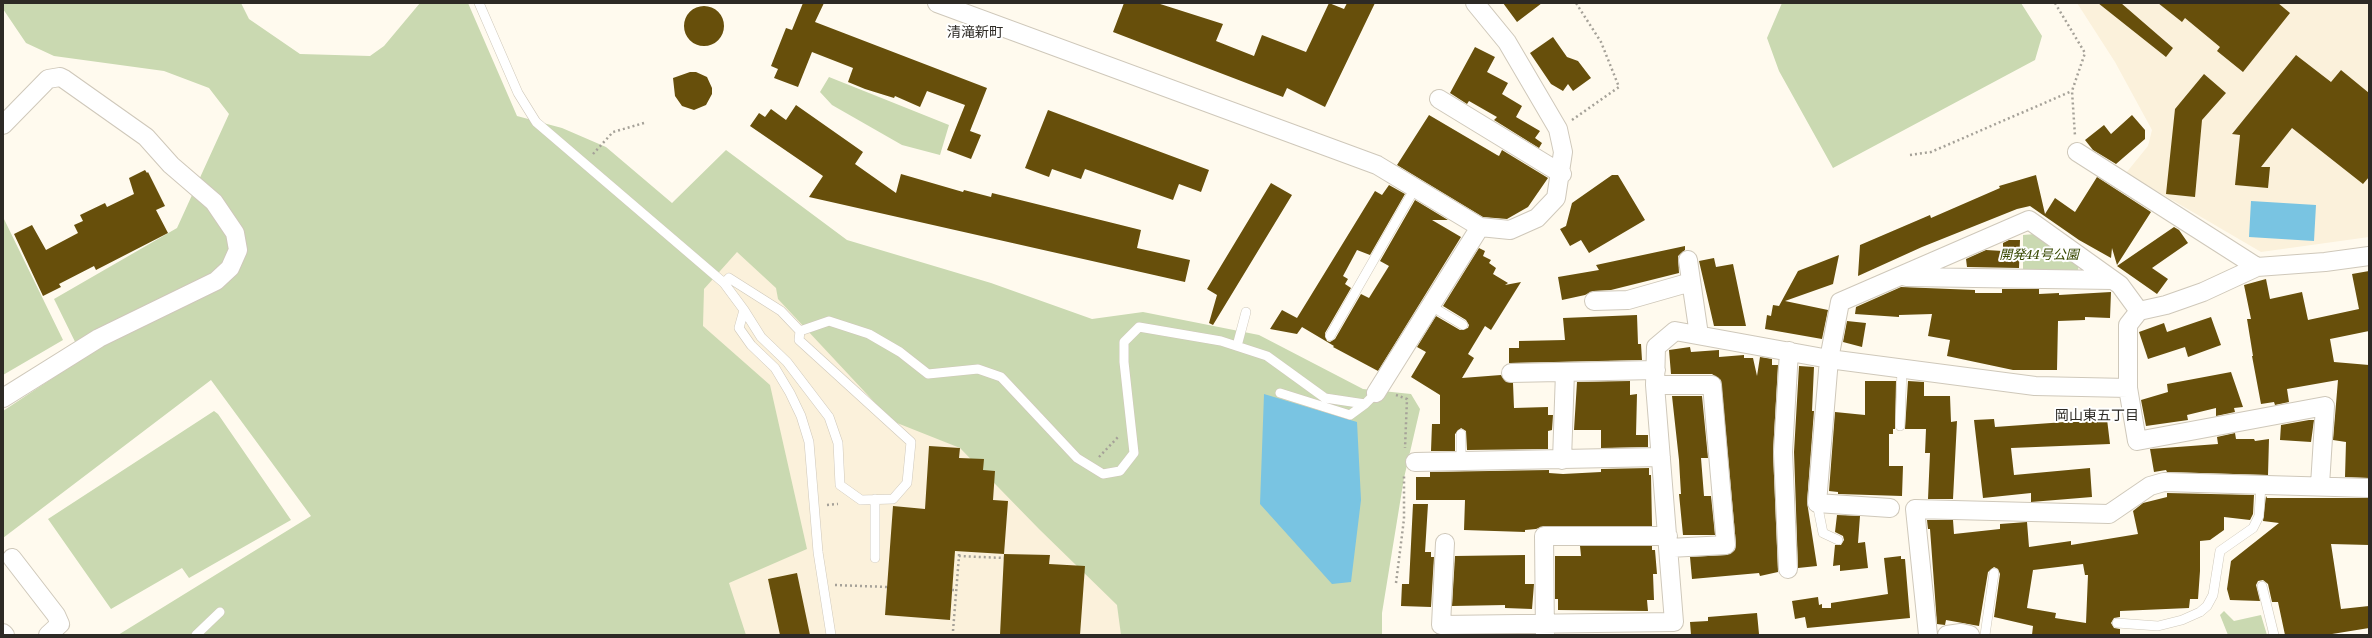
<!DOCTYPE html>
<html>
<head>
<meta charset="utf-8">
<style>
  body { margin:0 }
  #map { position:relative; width:2372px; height:638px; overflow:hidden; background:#fffaee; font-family:"Noto Serif",serif }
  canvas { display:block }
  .frame { position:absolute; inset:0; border:4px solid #2d2a25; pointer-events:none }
</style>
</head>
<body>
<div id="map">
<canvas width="2372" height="638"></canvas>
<div class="frame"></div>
</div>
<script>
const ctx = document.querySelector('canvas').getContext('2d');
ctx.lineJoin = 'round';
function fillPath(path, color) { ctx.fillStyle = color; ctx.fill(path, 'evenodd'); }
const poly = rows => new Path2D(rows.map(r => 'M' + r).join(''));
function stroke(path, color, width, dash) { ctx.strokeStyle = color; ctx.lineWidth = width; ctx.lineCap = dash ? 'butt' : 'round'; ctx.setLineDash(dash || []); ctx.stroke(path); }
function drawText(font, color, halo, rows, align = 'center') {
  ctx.font = font + ' "Noto Serif","Noto Sans JP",serif'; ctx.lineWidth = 4; ctx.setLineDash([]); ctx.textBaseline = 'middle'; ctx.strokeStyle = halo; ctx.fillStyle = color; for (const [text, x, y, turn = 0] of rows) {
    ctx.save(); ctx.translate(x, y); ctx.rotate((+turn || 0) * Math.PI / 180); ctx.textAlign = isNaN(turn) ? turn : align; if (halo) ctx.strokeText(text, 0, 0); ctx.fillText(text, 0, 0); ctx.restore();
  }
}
const built = poly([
  [2077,3,2369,3,2369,237,2261,252,2126,173,2148,146,2152,130,2115,62],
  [726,242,864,337,1154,635,164,635,673,286]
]);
const green = poly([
  [3,3,241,3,249,19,300,54,370,56,384,46,420,3,468,3,517,116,562,128,606,147,672,203,726,150,847,240,991,283,1092,319,1143,312,1259,335,1363,389,1411,394,1420,409,1404,478,1382,613,1382,635,1121,635,1117,605,1039,529,960,448,892,421,778,299,776,288,737,252,704,289,703,326,770,385,807,549,729,583,746,635,118,635,311,516,211,380,3,538,3,411,83,358,54,299,177,228,229,114,209,88,164,71,54,56,26,43,3,9],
  [1782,3,2021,3,2042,36,2035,60,1833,168,1779,71,1767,38],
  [829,77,949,125,940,155,902,145,832,105,820,92],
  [3,217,63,340,3,375],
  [2035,234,2079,262,2078,271,2023,270,2023,235],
  [214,411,218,414,291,520,189,578,182,568,111,609,48,519],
  [2224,611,2234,621,2261,615,2267,635,2228,635,2220,615]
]);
const water = poly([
  [2251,201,2316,205,2314,241,2249,237],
  [1264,394,1357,422,1361,500,1351,582,1332,584,1260,504]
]);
const building = poly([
  [803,3,824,3,815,22,987,88,970,131,981,135,971,159,947,150,965,105,927,91,920,107,895,96,894,98,865,89,848,82,853,68,812,52,798,87,774,78,778,69,771,66,786,28,792,30],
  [1124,3,1157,3,1223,24,1216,41,1254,56,1262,35,1306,52,1329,3,1344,9,1347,3,1375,3,1325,107,1287,88,1283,97,1113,32],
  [1503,3,1542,3,1517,22],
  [2098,3,2121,3,2173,48,2166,57],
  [2158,3,2278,3,2290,13,2243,72,2217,51,2220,47,2185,18,2182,22],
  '684 26a20 20 0 1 1 40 0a20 20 0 1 1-40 0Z',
  [1553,37,1567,57,1578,61,1591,78,1573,91,1568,84,1563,91,1551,84,1530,53],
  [1475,47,1495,57,1487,72,1508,83,1502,94,1522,106,1516,117,1540,131,1535,138,1542,143,1539,148,1494,120,1497,117,1469,101,1467,104,1450,93],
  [2296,55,2331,82,2341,70,2369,93,2369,177,2363,184,2292,128,2261,167,2270,167,2268,188,2235,185,2240,135,2232,134],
  [690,72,696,72,707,77,712,88,712,94,706,105,694,110,682,106,675,96,673,78],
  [2204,74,2226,93,2202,120,2195,197,2166,194,2175,109],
  [796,105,863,152,855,164,896,193,901,174,963,192,964,190,991,197,992,193,1141,230,1137,248,1190,260,1185,282,809,197,823,176,750,126,759,113,765,117,771,109,786,120],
  [1048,110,1209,170,1201,192,1179,184,1173,200,1085,169,1081,179,1052,169,1049,177,1025,168],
  [1429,115,1497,155,1499,156,1502,150,1548,178,1528,207,1507,219,1483,217,1397,165],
  [2132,115,2145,130,2145,139,2116,164,2093,150,2085,140,2104,125,2111,134],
  [145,170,147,173,148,172,165,206,156,210,168,233,96,270,94,266,59,284,61,287,43,296,14,234,32,225,46,250,78,233,74,225,83,221,80,215,105,203,107,207,134,194,129,178],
  [1612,175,1618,175,1645,220,1589,253,1581,240,1570,246,1560,229,1566,226,1572,203],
  [2036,175,2045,214,2055,198,2075,212,2097,177,2151,212,2117,265,2112,248,2111,258,2079,240,2030,206,2017,209,1922,247,1858,276,1860,245,1930,215,1931,218,2000,188,1999,186],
  [1271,183,1292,195,1213,325,1209,323,1217,295,1207,289],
  [1389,185,1405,194,1370,255,1357,250,1343,276,1348,279,1345,284,1351,288,1325,333,1327,341,1330,342,1335,339,1361,294,1369,298,1389,266,1380,261,1415,200,1448,220,1432,220,1461,237,1378,371,1333,347,1334,346,1302,327,1297,334,1270,329,1282,310,1297,318,1375,191,1382,195],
  [2174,227,2179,230,2188,243,2152,268,2168,279,2157,294,2117,266],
  [2009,240,2020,240,2019,268,1967,267,1966,259,1986,250,2003,251,2003,243],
  [1685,246,1685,250,1678,256,1679,273,1611,290,1593,291,1585,295,1562,300,1558,277,1599,270,1596,265],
  [1479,248,1485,251,1483,256,1491,260,1489,263,1496,268,1493,274,1508,283,1505,285,1521,282,1491,330,1485,326,1468,354,1474,358,1462,378,1501,375,1506,382,1513,383,1514,408,1548,407,1548,415,1553,415,1552,430,1548,431,1548,449,1467,450,1466,431,1461,428,1455,434,1455,451,1431,451,1432,424,1440,424,1440,395,1411,377,1426,352,1417,347,1436,316,1460,330,1468,328,1469,325,1466,320,1443,306],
  [1839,255,1833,284,1785,301,1828,310,1822,339,1765,329,1767,315,1771,316,1773,305,1779,306,1798,271],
  [1714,258,1716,267,1733,264,1746,326,1714,326,1699,261],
  [2369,271,2369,331,2330,339,2334,362,2369,365,2369,478,2345,477,2346,442,2333,440,2338,380,2287,389,2289,402,2275,405,2274,402,2261,404,2252,356,2253,356,2247,319,2251,319,2244,285,2266,279,2270,299,2302,292,2308,320,2359,309,2352,274],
  [1901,287,1975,290,1975,293,2002,293,2002,289,2039,289,2039,294,2059,293,2059,295,2111,292,2110,318,2085,317,2085,320,2058,321,2057,370,2013,370,1947,356,1950,340,1928,336,1932,314,1899,315,1899,317,1855,314,1856,307],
  [1637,315,1638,344,1641,344,1642,360,1509,363,1509,348,1519,348,1519,341,1565,340,1563,318],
  [2211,317,2221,345,2188,357,2185,347,2148,359,2139,332,2164,323,2167,332],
  [1847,321,1866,323,1862,347,1843,342],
  [1690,347,1691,352,1719,350,1719,357,1744,355,1744,358,1753,358,1757,376,1760,357,1772,359,1772,365,1778,365,1773,452,1778,572,1760,576,1759,573,1692,579,1690,557,1727,555,1735,550,1736,544,1721,380,1712,374,1671,374,1669,350],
  [1799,366,1814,367,1812,411,1814,411,1807,502,1817,566,1798,568,1794,452],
  [2231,372,2243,407,2234,408,2235,412,2216,416,2216,408,2187,415,2188,420,2146,426,2141,400,2168,392,2167,384],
  [1630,381,1630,395,1637,394,1636,435,1648,435,1648,447,1601,448,1601,430,1574,430,1577,382],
  [1865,381,1896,381,1895,429,1893,429,1893,434,1889,434,1889,466,1903,466,1902,496,1838,494,1838,492,1829,491,1835,412,1865,415],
  [1908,381,1924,382,1924,396,1950,396,1951,422,1957,421,1953,499,1928,499,1930,453,1925,453,1926,429,1905,429],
  [1672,396,1702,396,1708,458,1701,458,1704,496,1711,496,1715,535,1683,535,1679,494,1681,494,1679,460],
  [1994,419,1995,427,2107,419,2110,444,2011,448,2014,475,2090,468,2092,497,2031,502,2031,493,1983,498,1974,420],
  [2309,420,2314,420,2311,442,2280,440,2281,425],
  [2235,433,2236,439,2254,439,2255,441,2269,439,2268,475,2167,472,2166,470,2154,472,2150,449,2218,444,2217,437],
  [929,446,960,448,959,458,984,459,983,470,995,471,993,500,1008,501,1004,554,955,551,950,620,885,615,893,506,925,509],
  [1649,468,1649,475,1651,475,1652,526,1544,526,1536,529,1525,530,1525,532,1464,530,1465,500,1416,500,1416,477,1430,477,1430,472,1549,470,1549,473,1563,474,1601,472,1601,469],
  [2167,493,2254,495,2253,514,2250,520,2224,517,2224,530,2210,540,2200,541,2200,571,2198,599,2190,599,2189,608,2120,611,2120,617,2114,618,2111,623,2114,628,2120,629,2120,635,2032,635,2033,626,1994,617,2000,574,1998,569,1994,567,1988,572,1979,626,1946,620,1945,625,1937,624,1930,529,1928,529,1927,520,1953,520,1954,534,2000,529,2000,524,2027,522,2029,547,2071,541,2071,545,2138,534,2133,511,2143,503,2167,497],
  [2083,564,2085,575,2088,575,2086,623,2055,618,2056,613,2027,608,2033,570],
  [2266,496,2267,498,2369,498,2369,545,2331,544,2341,609,2369,606,2369,628,2326,635,2285,635,2278,602,2272,602,2268,584,2263,580,2258,581,2256,585,2260,601,2230,600,2227,589,2231,561,2279,523,2263,521],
  [1413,504,1428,504,1425,552,1431,552,1431,557,1434,557,1431,607,1401,606,1402,584,1409,584],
  [1837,515,1860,516,1858,543,1865,542,1868,568,1840,571,1840,565,1833,566,1835,545,1841,545,1844,540,1843,536,1835,532],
  [1580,546,1652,546,1652,550,1655,550,1657,574,1653,574,1654,600,1647,600,1648,611,1558,610,1558,599,1555,599,1555,556,1581,556],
  [1004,554,1050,555,1049,564,1085,566,1080,635,1000,635],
  [1525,555,1525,584,1534,584,1532,609,1505,608,1505,605,1452,606,1455,556],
  [1901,556,1901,559,1905,559,1910,618,1807,628,1805,617,1795,619,1792,601,1818,597,1819,605,1822,604,1822,608,1831,608,1831,603,1888,594,1884,558],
  [797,573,810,635,780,635,768,579],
  [1757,613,1759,634,1691,635,1690,622,1708,621,1708,617]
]);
const path = poly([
  [2055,3,2085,53,2072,91,2075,136],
  [1572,120,1619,87,1601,42,1576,3],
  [593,154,613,132,644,123],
  [1910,155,1931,152,2072,91],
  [1396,395,1407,399,1405,448],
  [1099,457,1119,436],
  [827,505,838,504],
  [959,556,959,551],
  [1396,583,1404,519,1404,474],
  [835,585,887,587],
  [952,590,956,590],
  [953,631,959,556,1004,558]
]);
const service = poly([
  [479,3,518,93,536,122,724,283,744,310,739,328,751,345,775,368,790,393,801,416,809,442,818,552,831,635],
  [724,283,729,278,781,311,800,331,829,321,869,334,900,352,928,374,978,369,1001,377,1077,458,1103,474,1120,471,1134,453,1124,362,1124,342,1139,327,1221,341,1267,356,1325,398,1365,404,1376,393],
  [1431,306,1463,325],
  [744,310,761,337,787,362,829,417,838,443,840,485,861,500,893,499,907,483,911,442,799,340,800,331],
  [1330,336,1415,188],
  [1237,346,1246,312],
  [1280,393,1350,415,1365,404],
  [1900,426,1902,368],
  [1461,461,1461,434],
  [1817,503,1823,533,1838,540],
  [875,558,875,499],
  [2262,586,2274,635],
  [2117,623,2158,626,2182,620,2200,612,2207,606,2213,595,2220,551,2253,528,2259,516,2261,484],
  [196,635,220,612],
  [1985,635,1994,573]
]);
const minor = poly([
  [937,3,1377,165,1480,227,1510,230,1537,218,1556,198,1563,152,1558,129,1507,42,1475,3],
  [1439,99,1562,174],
  [3,125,48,79,60,77,64,79,146,137,171,165,214,202,235,233,238,250,230,268,216,281,99,338,3,398],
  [2077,152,2257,267],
  [1688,260,1699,335],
  [1906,277,2113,280],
  [1594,301,1628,300,1691,282],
  [1511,373,1656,370],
  [1655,385,1712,385,1726,545,1669,548],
  [1376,393,1480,227],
  [1562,460,1565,372],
  [1415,462,1661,457],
  [2320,485,2325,406,2137,441,2128,388,2128,325,2139,311,2166,305,2203,292,2257,267,2325,262,2369,256],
  [1890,508,1817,503,1829,359,1840,302,2029,220,2120,285,2139,311],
  [1445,543,1441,625,1674,622,1655,385,1656,347,1675,331,1829,359,2035,386,2128,388],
  [12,558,56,615,60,624,48,635],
  [1788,569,1783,452,1789,351],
  [3,633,5,635],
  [1545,635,1544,536,1668,536],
  [1928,635,1915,509,2109,514,2150,486,2164,482,2369,488],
  [1947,635,1961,633,1970,635]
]);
const parkNames = [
  ["開発44号公園",2039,255]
];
const neighbourhoodNames = [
  ["清滝新町",975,33],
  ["岡山東五丁目",2097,416]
];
fillPath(built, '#fbf1db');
fillPath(green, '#cad9b1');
fillPath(water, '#79c4e2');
fillPath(building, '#674f0b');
stroke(service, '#cfc8ba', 10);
stroke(minor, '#cfc8ba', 20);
stroke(path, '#a5a198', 2.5, [2, 3]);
stroke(service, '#fff', 9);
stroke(minor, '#fff', 18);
drawText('italic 13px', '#374800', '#fff', parkNames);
drawText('14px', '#2d2a25', '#fff', neighbourhoodNames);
</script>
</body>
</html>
